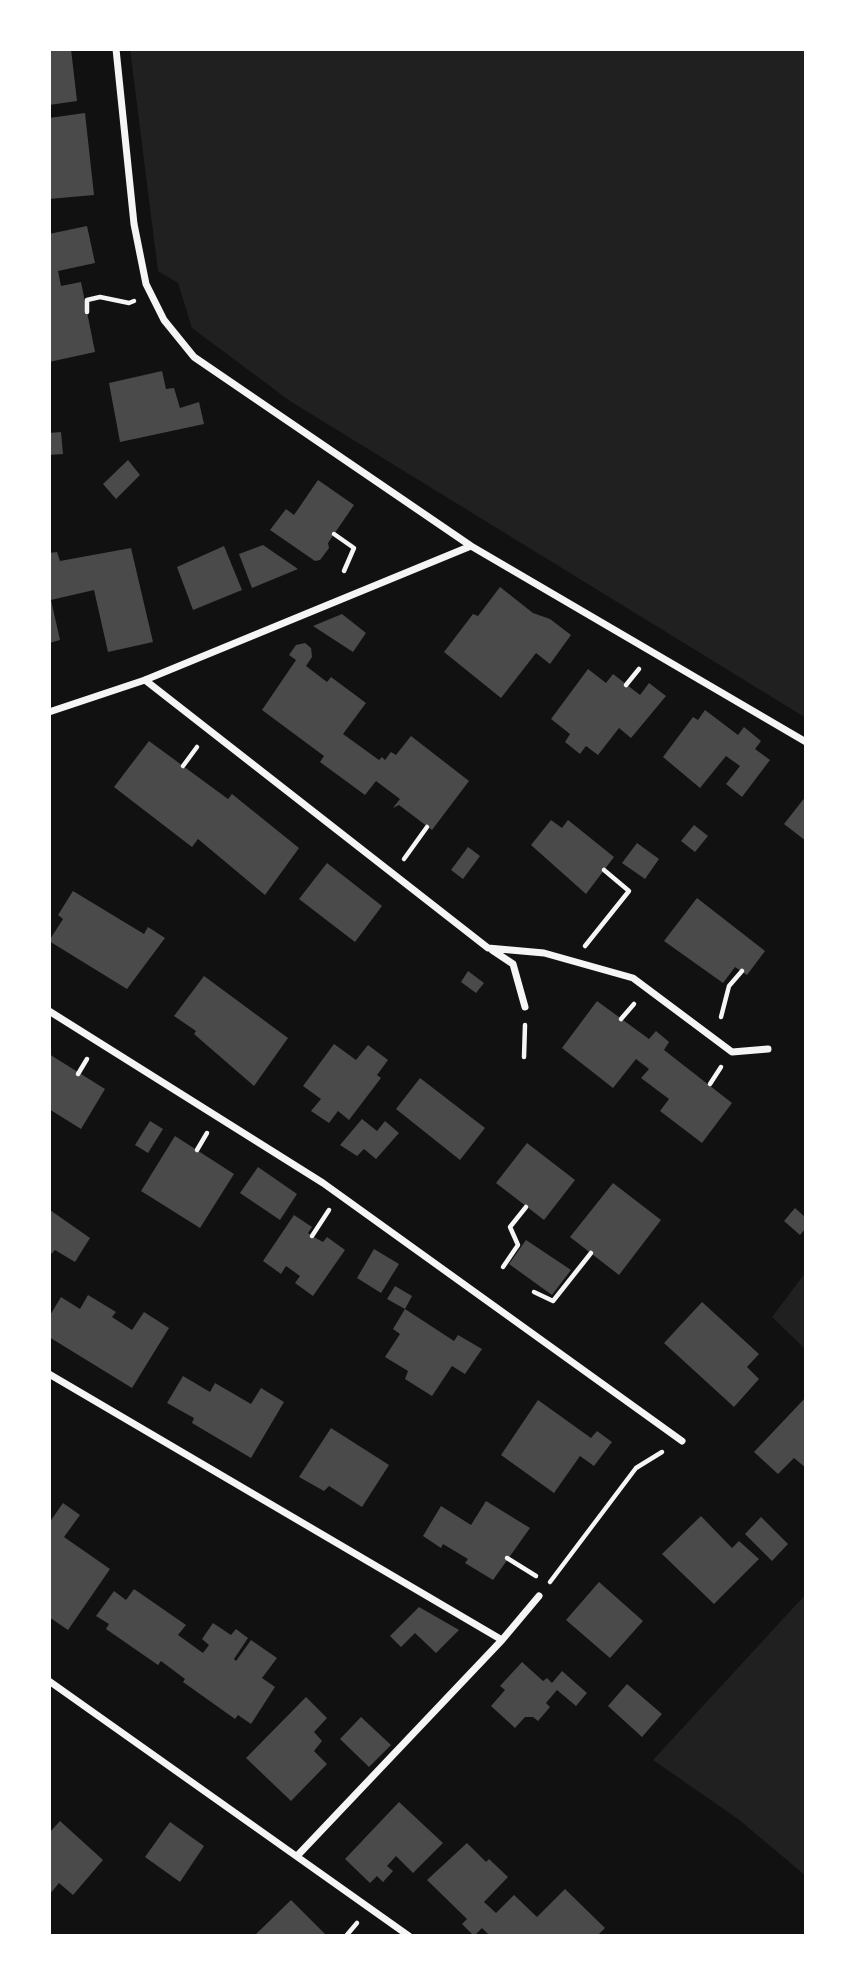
<!DOCTYPE html>
<html>
<head>
<meta charset="utf-8">
<style>
  body { margin:0 }
  #map { position:relative; width:855px; height:1985px; overflow:hidden; background:#111; font-family:Quicksand,sans-serif }
  canvas { display:block }
  .frame { position:absolute; inset:0; border:51px solid #fff; pointer-events:none }
</style>
</head>
<body>
<div id="map">
<canvas width="855" height="1985"></canvas>
<div class="frame"></div>
</div>
<script>
const ctx = document.querySelector('canvas').getContext('2d');
ctx.lineJoin = 'round';
function fillPath(path, color) { ctx.fillStyle = color; ctx.fill(path, 'evenodd'); }
const poly = rows => new Path2D(rows.map(r => 'M' + r).join(''));
function stroke(path, color, width, dash) { ctx.strokeStyle = color; ctx.lineWidth = width; ctx.lineCap = dash ? 'butt' : 'round'; ctx.setLineDash(dash || []); ctx.stroke(path); }
const green = poly([
  [130,49,806,49,806,718,290,401,192,328,178,283,158,271],
  [806,1272,806,1350,772,1317],
  [806,1594,806,1876,738,1819,653,1760]
]);
const building = poly([
  [49,49,71,49,77,101,49,105],
  [85,113,94,195,49,199,49,118],
  [87,226,95,263,58,271,61,286,81,282,95,352,49,362,49,234],
  [162,371,166,389,174,388,180,408,199,402,204,424,120,442,109,383],
  [61,432,63,454,49,455,49,433],
  [128,460,140,475,116,499,103,484],
  [318,480,354,505,328,543,329,548,320,560,315,561,270,530,286,509,294,515],
  [263,545,298,569,252,588,239,554],
  [224,546,242,590,193,610,177,567],
  [131,548,153,642,108,652,94,590,51,600,60,640,49,643,49,553,57,552,60,561],
  [500,587,533,613,550,619,571,635,550,664,536,653,501,698,444,652,473,614,478,616],
  [342,614,366,633,353,652,313,626],
  [305,643,311,648,312,657,306,666,327,682,331,677,366,703,343,734,379,760,382,757,385,760,391,752,396,755,411,736,469,781,432,830,399,805,393,808,400,799,376,781,365,795,320,762,324,756,262,710,296,660,289,655,296,645],
  [588,669,606,683,613,674,640,695,649,683,666,696,631,738,619,728,598,755,586,746,580,754,565,742,570,734,551,719],
  [705,710,738,735,744,727,761,741,755,749,770,760,742,797,726,784,740,766,726,756,700,788,663,757,693,717,698,720],
  [149,741,228,799,232,794,299,848,265,895,198,839,192,847,114,787],
  [806,796,806,841,784,824],
  [551,820,562,828,568,820,614,857,586,894,531,845],
  [694,825,708,836,695,852,681,841],
  [637,843,659,859,645,879,622,863],
  [468,847,480,856,463,879,451,870],
  [327,863,382,906,355,942,299,899],
  [73,891,144,934,148,927,165,938,127,989,49,941,63,919,58,915],
  [697,898,765,951,747,975,735,967,723,983,664,941],
  [468,971,484,983,476,993,461,982],
  [204,976,288,1038,254,1086,194,1034,196,1031,174,1016],
  [597,1001,649,1039,656,1031,669,1042,664,1050,732,1103,702,1143,660,1111,669,1099,641,1078,649,1069,636,1059,613,1088,562,1048],
  [334,1044,356,1060,368,1045,388,1060,377,1075,381,1078,349,1120,338,1111,329,1123,311,1111,321,1099,303,1086],
  [49,1054,105,1089,81,1129,49,1109],
  [420,1078,485,1128,460,1160,396,1109],
  [362,1119,377,1131,385,1121,399,1133,376,1159,364,1149,357,1156,340,1145],
  [150,1121,163,1129,148,1153,135,1145],
  [175,1136,234,1174,200,1228,141,1191],
  [527,1143,575,1180,544,1220,496,1183],
  [258,1167,297,1194,280,1220,240,1193],
  [613,1183,661,1220,619,1275,570,1237],
  [795,1208,806,1218,806,1228,800,1235,784,1221],
  [50,1210,90,1238,75,1262,55,1250,49,1256],
  [294,1215,312,1227,308,1233,312,1236,323,1242,327,1237,345,1250,313,1296,295,1283,300,1276,286,1266,281,1274,263,1261],
  [526,1240,571,1270,552,1295,509,1264],
  [374,1249,399,1264,381,1293,357,1278],
  [395,1286,412,1296,405,1309,387,1299],
  [88,1295,116,1312,112,1317,132,1330,144,1312,169,1328,132,1388,49,1337,49,1317,61,1297,80,1309],
  [702,1302,759,1354,747,1367,759,1379,734,1407,664,1343],
  [405,1309,454,1341,458,1335,482,1349,465,1374,452,1366,432,1396,405,1379,408,1371,385,1357,400,1334,393,1329],
  [183,1376,210,1392,215,1383,251,1404,261,1388,284,1402,251,1458,192,1423,194,1418,167,1403],
  [806,1397,806,1468,794,1458,778,1474,754,1452],
  [538,1400,591,1438,597,1431,612,1442,594,1466,580,1456,554,1493,501,1455],
  [331,1428,389,1465,362,1507,329,1486,324,1491,299,1477],
  [486,1501,530,1528,493,1580,465,1563,468,1559,443,1544,441,1548,423,1536,441,1506,471,1525],
  [63,1503,80,1515,64,1537,110,1569,68,1630,49,1617,49,1523],
  [701,1516,732,1548,739,1541,759,1559,714,1604,662,1554],
  [761,1517,788,1544,772,1561,745,1534],
  [599,1582,643,1621,610,1658,566,1620],
  [134,1589,186,1625,178,1635,203,1653,209,1645,202,1639,213,1623,231,1635,236,1629,248,1638,234,1659,236,1661,251,1640,277,1658,262,1678,275,1687,251,1724,238,1715,235,1719,183,1682,185,1679,161,1661,158,1665,106,1629,109,1624,96,1616,114,1591,126,1600],
  [419,1607,459,1630,436,1653,415,1633,401,1647,390,1636],
  [522,1662,543,1681,547,1678,552,1683,562,1671,587,1693,576,1706,557,1690,546,1703,550,1707,538,1721,533,1717,525,1717,515,1728,491,1706,505,1690,500,1686],
  [627,1684,662,1714,642,1737,608,1706],
  [306,1697,327,1718,314,1732,322,1741,314,1751,327,1764,291,1801,246,1758],
  [361,1717,391,1745,369,1767,340,1739],
  [399,1802,443,1843,413,1873,396,1856,387,1866,393,1871,383,1882,377,1876,370,1883,345,1859],
  [60,1821,103,1860,73,1895,59,1883,49,1895,49,1833],
  [170,1822,204,1846,180,1882,145,1857],
  [467,1843,486,1862,489,1859,508,1877,484,1902,496,1913,514,1895,537,1917,565,1889,605,1928,597,1936,490,1936,482,1928,474,1936,462,1924,467,1919,427,1880],
  [291,1900,327,1936,254,1936]
]);
const path = poly([
  [87,312,87,300,100,297,129,303,134,301],
  [334,534,354,548,344,571],
  [626,685,639,669],
  [183,766,197,747],
  [404,859,427,827],
  [585,946,629,891,604,870],
  [721,1017,729,986,742,971],
  [621,1019,634,1004],
  [524,1057,525,1025],
  [78,1074,87,1059],
  [710,1084,721,1067],
  [197,1150,207,1133],
  [312,1236,329,1210],
  [503,1267,518,1245,510,1227,526,1207],
  [534,1292,553,1301,591,1253],
  [507,1558,536,1576],
  [550,1582,636,1468,662,1452],
  [346,1936,357,1923]
]);
const minor = poly([
  [116,49,134,224,146,284,164,320,194,357,471,546,806,742],
  [145,680,488,948,544,953,633,978,732,1052,768,1049],
  [49,712,145,680,471,546],
  [492,950,513,964,525,1007],
  [49,1011,323,1183,682,1441],
  [49,1374,502,1640],
  [49,1681,409,1936],
  [298,1855,502,1640,539,1596]
]);
fillPath(green, '#202020');
fillPath(building, '#4a4a4a');
stroke(path, '#f5f5f5', 4.5);
stroke(minor, '#f5f5f5', 7);
</script>
</body>
</html>
